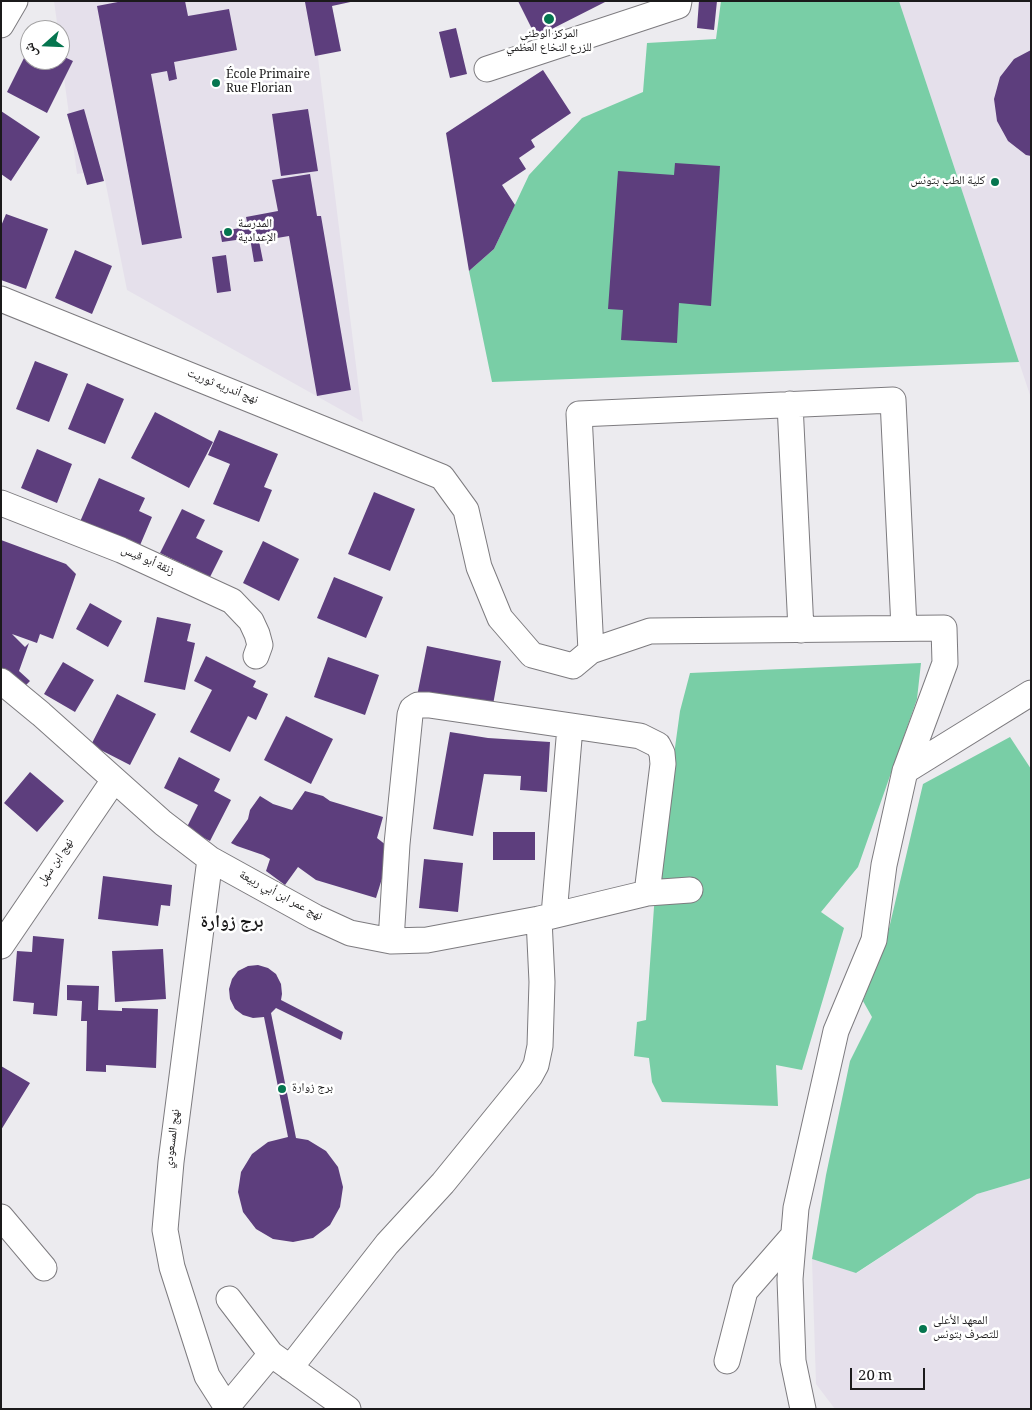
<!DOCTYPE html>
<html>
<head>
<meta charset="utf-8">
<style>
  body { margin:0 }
  #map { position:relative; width:1032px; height:1410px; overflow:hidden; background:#ecebef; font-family:Georgia,"Noto Naskh Arabic",serif }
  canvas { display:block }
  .frame { position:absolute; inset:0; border:2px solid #1b1a1b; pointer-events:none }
  .north { position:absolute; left:20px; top:20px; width:50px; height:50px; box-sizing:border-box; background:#fff; border:1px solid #a4a3a4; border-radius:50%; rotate:250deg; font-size:14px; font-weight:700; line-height:20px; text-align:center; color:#1b1a1b }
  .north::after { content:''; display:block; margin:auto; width:18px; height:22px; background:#05754f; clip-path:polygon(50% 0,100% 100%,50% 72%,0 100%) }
  .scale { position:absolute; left:850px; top:1368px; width:75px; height:22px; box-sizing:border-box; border:2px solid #1b1a1b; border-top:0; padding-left:6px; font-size:15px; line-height:18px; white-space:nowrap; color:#1b1a1b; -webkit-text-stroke:4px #fff; paint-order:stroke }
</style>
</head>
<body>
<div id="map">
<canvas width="1032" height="1410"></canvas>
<div class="frame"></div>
<div class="north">ش</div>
<div class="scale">20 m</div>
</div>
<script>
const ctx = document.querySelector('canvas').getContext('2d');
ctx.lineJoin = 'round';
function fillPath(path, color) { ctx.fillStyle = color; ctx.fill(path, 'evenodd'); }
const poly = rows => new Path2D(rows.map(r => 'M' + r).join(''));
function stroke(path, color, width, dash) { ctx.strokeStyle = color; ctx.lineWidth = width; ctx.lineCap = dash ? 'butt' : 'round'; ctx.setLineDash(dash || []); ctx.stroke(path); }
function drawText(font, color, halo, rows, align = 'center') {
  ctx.font = font + ' Georgia,"Noto Naskh Arabic",serif'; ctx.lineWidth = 5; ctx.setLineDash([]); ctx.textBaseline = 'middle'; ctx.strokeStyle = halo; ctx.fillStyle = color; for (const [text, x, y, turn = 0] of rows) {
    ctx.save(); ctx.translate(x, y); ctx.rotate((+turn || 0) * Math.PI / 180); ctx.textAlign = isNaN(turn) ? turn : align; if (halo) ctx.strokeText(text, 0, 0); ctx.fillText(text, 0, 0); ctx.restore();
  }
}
const built = poly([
  [54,1,311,1,363,422,127,290,103,170,77,174,60,48,60,30,58,30],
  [899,1,1031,1,1031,398,1019,362],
  [1031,1178,1031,1409,835,1409,816,1384,812,1259,857,1273,977,1194]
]);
const green = poly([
  [721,1,899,1,1019,362,492,382,469,271,494,249,529,175,582,118,643,92,647,43,716,39],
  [921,663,917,699,858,867,821,912,844,928,802,1070,776,1065,778,1106,662,1102,652,1082,649,1058,634,1056,637,1022,646,1020,655,893,680,711,690,673],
  [1010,737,1031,769,1031,1178,977,1194,856,1273,812,1259,826,1175,850,1061,872,1017,863,1001,887,937,923,784]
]);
const building = poly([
  [123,1,185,1,188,16,229,9,237,50,174,62,177,79,169,81,167,71,151,74,182,238,142,245,97,6],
  [311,1,355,1,332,6,341,51,315,56,305,2],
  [518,1,607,1,536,37],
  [699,1,717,1,714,30,697,28],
  [456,28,467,74,450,78,439,32],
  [30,46,30,60,60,60,60,55,73,61,47,113,7,92],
  [1031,50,1031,156,1026,155,1008,141,997,121,994,99,1000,77,1014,59],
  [543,70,571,113,531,140,535,147,519,158,526,169,502,185,515,205,494,249,469,271,446,133],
  [84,109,104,181,87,185,67,114],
  [308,109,318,171,281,176,272,114],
  [1,111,40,137,11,181,1,174],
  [675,163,720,166,711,306,679,303,677,343,621,340,623,310,608,309,618,171,674,175],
  [310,174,317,216,321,216,351,390,317,396,289,236,259,241,263,261,254,262,250,238,222,242,220,231,248,227,246,217,278,211,272,180],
  [6,214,48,229,26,289,1,280,1,226],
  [75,250,112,266,92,314,55,298],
  [226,255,231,291,217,293,212,257],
  [35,361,68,374,49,422,16,409],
  [87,383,124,399,105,444,68,429],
  [155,412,213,442,189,488,131,458],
  [219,430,278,454,264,487,272,490,259,522,213,504,230,464,208,455],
  [37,449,72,464,57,503,21,488],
  [99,478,145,498,139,511,152,517,138,550,79,524],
  [374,492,415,509,390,571,348,554],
  [182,509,205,520,196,538,223,551,210,577,160,553],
  [1,540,66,564,76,574,53,639,40,634,37,643,12,634,25,647,29,643,19,671,30,681,18,693,1,677],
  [263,541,299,559,279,601,243,583],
  [334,577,383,597,366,638,317,618],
  [90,603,122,621,108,647,76,629],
  [157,617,191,624,187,641,195,643,185,690,144,682],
  [427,646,501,661,492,710,417,696],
  [206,656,256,681,253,687,268,694,256,720,248,716,230,752,190,732,212,690,194,681],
  [328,657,379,675,365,715,314,697],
  [63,662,94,680,75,712,44,694],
  [117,694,156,714,130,765,91,745],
  [286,716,333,739,311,784,264,760],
  [450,732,488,738,550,742,547,792,520,790,521,776,484,774,473,836,433,829],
  [179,757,220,779,214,791,231,800,210,841,186,829,198,805,164,788],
  [30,772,64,801,37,832,4,803],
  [305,791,323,796,330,801,383,817,377,838,391,849,376,898,316,880,298,867,285,885,266,871,270,859,263,855,237,846,231,843,248,819,250,810,260,796,273,804,292,810],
  [493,832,535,832,535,860,493,860],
  [424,859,463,863,458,912,419,908],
  [103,876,172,885,170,906,161,905,158,926,98,919],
  [33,936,64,939,57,1016,33,1014,34,1003,13,1001,17,951,32,952],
  [163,949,166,999,115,1002,112,951],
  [258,965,268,968,276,974,281,984,282,994,281,1000,343,1032,341,1040,276,1008,271,1013,296,1138,308,1140,326,1151,338,1167,343,1187,340,1207,330,1225,313,1238,293,1242,273,1239,256,1229,243,1212,238,1192,241,1172,252,1154,268,1142,288,1137,264,1017,253,1018,243,1015,235,1009,230,999,229,989,232,979,238,971,248,966],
  [67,985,99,986,98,1010,122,1011,122,1008,158,1009,156,1068,106,1065,106,1072,86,1071,87,1021,81,1021,82,1001,67,1000],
  [1,1066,30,1083,1,1130]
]);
const minor = poly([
  [1,25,15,1],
  [487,69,678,6,679,1],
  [1,299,442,477,466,510,479,567,500,618,532,655,573,666,591,651,650,631,944,628,945,663,905,771],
  [790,404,801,630],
  [1,503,121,550,232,601,251,621,257,634,260,645,256,656],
  [591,651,579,414,893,400,904,628],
  [1,681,41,714,163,823,210,859,315,917,350,933,391,941,427,940,539,919,647,893,690,890],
  [210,859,171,1162,165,1230,172,1267,207,1376,228,1409],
  [554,915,570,727],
  [391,941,397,844,410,715,412,709,418,705,429,705,640,736,658,745,662,753,663,764,647,893],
  [1,946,114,780],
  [1,1217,44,1268],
  [229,1299,271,1354,348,1409],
  [727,1361,745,1291,793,1236],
  [290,1368,387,1244,443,1183,530,1076,536,1065,540,1046,542,982,539,919],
  [227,1407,271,1354],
  [803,1409,793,1361,790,1279,796,1208,836,1031,874,940,884,865,905,771,1031,693]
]);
const markers = [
  [549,19,6,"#05754f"],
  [216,83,5,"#05754f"],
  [995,182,5,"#05754f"],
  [228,232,5,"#05754f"],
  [282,1089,5,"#05754f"],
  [923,1329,5,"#05754f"]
];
const poiNames = [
  ["المركز الوطني",549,35,"center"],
  ["للزرع النخاع العظمي",549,49,"center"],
  ["École Primaire",226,76],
  ["Rue Florian",226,90],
  ["كلية الطب بتونس",985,182,"right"],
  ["المدرسة",238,225],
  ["الإعدادية",238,239],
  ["برج زوارة",292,1089],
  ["المعهد الأعلى",933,1322],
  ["للتصرف بتونس",933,1336]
];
const streetNames = [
  ["نهج أندريه ثوريت",222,388,22],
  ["زنقة أبو قيس",147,562,24],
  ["نهج ابن سهل",57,863,-56],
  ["نهج عمر ابن أبي ربيعة",280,897,28],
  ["نهج المسعودي",174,1139,-83]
];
const districtNames = [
  ["برج زوارة",232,925]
];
fillPath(built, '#e5e0eb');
fillPath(green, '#79cea6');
fillPath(building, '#5d3e7d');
stroke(minor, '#7d7b7f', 27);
stroke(minor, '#fff', 25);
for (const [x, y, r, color] of markers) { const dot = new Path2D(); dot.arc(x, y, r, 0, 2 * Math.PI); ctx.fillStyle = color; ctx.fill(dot); stroke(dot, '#fff', 2); }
drawText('12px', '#1b1a1b', '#fff', poiNames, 'left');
drawText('12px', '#1b1a1b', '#fff', streetNames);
drawText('bold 18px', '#1b1a1b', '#fff', districtNames);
</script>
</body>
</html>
